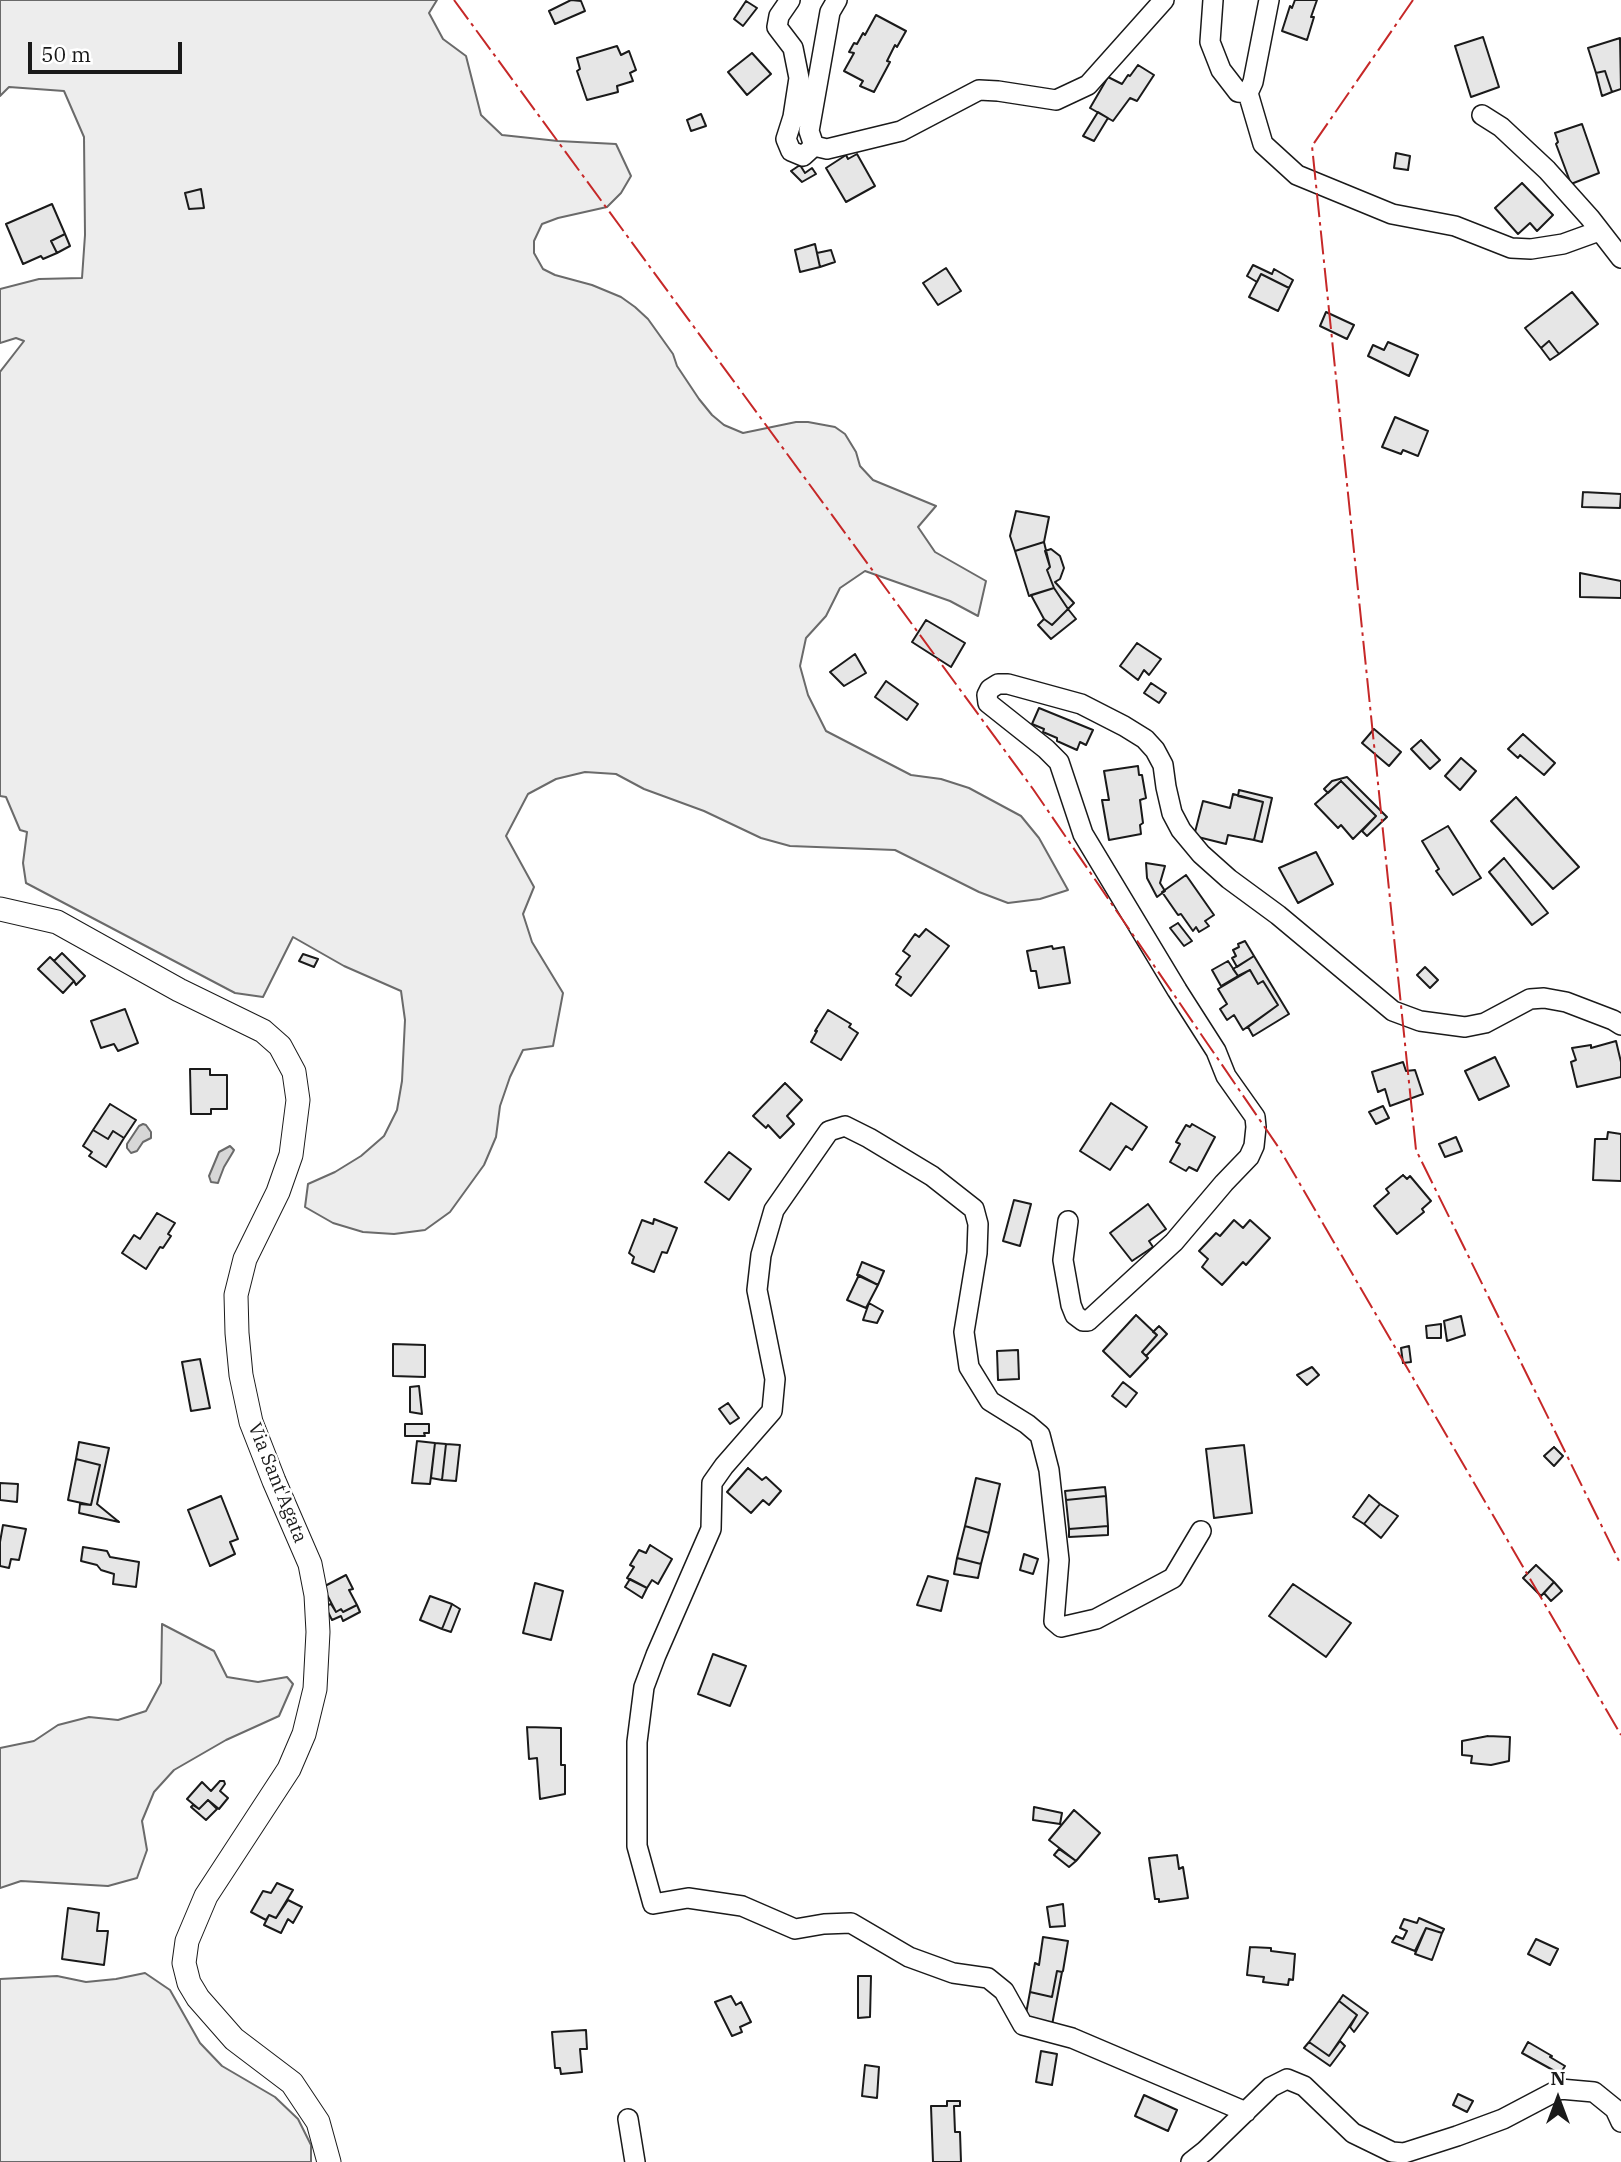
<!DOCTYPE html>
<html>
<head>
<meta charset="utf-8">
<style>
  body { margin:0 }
  #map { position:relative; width:1621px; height:2162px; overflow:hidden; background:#fff; font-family:"IBM Plex Serif",serif }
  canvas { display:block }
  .north { position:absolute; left:1523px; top:2064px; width:70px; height:70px; -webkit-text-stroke:5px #fff; paint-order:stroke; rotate:0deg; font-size:19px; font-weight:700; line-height:28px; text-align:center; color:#1a1a1a }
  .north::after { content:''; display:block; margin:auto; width:24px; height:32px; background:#1a1a1a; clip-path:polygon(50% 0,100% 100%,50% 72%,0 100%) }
  .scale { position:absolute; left:28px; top:42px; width:154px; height:32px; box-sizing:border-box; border:4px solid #1a1a1a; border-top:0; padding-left:9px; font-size:21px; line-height:24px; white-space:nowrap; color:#1a1a1a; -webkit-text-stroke:5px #fff; paint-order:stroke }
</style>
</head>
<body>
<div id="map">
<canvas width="1621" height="2162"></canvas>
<div class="north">N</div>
<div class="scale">50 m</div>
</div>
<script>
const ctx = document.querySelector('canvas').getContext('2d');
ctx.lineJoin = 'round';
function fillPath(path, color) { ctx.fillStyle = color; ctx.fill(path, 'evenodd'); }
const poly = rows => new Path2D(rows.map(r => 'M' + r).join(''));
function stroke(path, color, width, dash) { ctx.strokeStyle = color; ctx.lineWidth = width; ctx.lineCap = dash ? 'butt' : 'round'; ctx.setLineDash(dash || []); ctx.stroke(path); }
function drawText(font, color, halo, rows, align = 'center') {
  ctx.font = font + ' "IBM Plex Serif",serif'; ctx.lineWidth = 5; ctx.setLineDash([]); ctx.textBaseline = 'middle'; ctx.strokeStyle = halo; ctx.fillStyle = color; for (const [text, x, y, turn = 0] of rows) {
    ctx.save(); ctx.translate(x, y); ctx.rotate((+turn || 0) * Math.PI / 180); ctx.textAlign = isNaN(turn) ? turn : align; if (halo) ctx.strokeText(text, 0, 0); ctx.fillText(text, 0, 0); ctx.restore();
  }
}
const green = poly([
  [0,0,437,0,429,13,443,39,466,56,481,115,502,135,558,141,616,144,631,176,621,193,607,207,558,218,542,224,534,241,534,253,543,269,555,275,592,285,621,297,635,307,648,319,673,354,677,366,699,399,712,415,724,425,743,433,796,422,808,422,835,427,845,434,856,452,860,466,873,480,936,506,918,527,935,552,986,581,978,616,950,601,865,571,840,588,826,616,806,638,800,666,808,695,826,731,911,775,941,779,969,788,1021,816,1039,838,1068,890,1040,899,1008,903,979,892,895,850,790,846,761,838,704,811,644,789,616,774,585,772,556,779,528,794,506,836,534,887,523,914,532,942,563,993,553,1046,523,1050,510,1077,500,1106,496,1137,484,1165,450,1212,425,1230,394,1234,363,1232,333,1223,305,1207,308,1184,335,1172,361,1156,384,1136,397,1110,402,1081,405,1020,401,991,344,966,293,937,263,997,235,993,26,883,23,863,27,832,20,830,6,797,0,796,0,372,24,341,16,338,0,343,0,289,39,279,82,278,85,235,84,137,64,91,9,87,0,96,0,0],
  [162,1624,214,1651,227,1677,258,1682,287,1677,293,1684,279,1716,226,1740,174,1770,154,1792,142,1821,147,1850,137,1878,108,1886,21,1881,0,1888,0,1748,34,1741,58,1725,89,1717,118,1720,146,1711,161,1683,162,1624],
  [145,1973,170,1990,200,2043,222,2066,275,2097,298,2119,311,2145,311,2162,0,2162,0,1979,57,1976,86,1982,116,1979,145,1973]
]);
const water = poly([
  [143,1124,146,1125,151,1132,151,1138,143,1142,137,1151,131,1153,127,1148,127,1144,139,1126,143,1124],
  [230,1146,234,1150,233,1152,224,1167,219,1180,218,1183,211,1182,209,1176,219,1152,230,1146]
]);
const building = poly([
  [571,0,581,1,585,11,555,24,549,11,571,0],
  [1295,0,1317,0,1311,17,1314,17,1307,40,1282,31,1290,6,1292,8,1295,0],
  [746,1,757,8,743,26,734,19,746,1],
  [876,15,906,31,897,47,895,45,887,61,890,62,874,92,860,86,863,81,844,71,854,53,849,52,854,43,857,44,863,33,865,35,876,15],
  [1483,37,1499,87,1471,97,1455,46,1483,37],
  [1620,38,1621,89,1612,92,1605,71,1596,73,1588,48,1620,38],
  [617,46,621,55,629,51,636,70,630,73,633,81,617,86,618,92,587,100,577,71,580,69,577,58,617,46],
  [752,53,771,74,747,95,728,72,752,53],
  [1138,65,1154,75,1137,101,1130,98,1113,121,1090,108,1108,77,1122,84,1128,75,1130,76,1138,65],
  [1605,71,1612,92,1602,96,1596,73,1605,71],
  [1098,112,1108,118,1094,141,1083,136,1098,112],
  [701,114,706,126,691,131,687,120,701,114],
  [1582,124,1599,173,1571,184,1556,144,1558,142,1555,133,1582,124],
  [1396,153,1410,156,1408,170,1394,168,1396,153],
  [857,154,875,186,846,202,826,168,846,155,848,159,857,154],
  [800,165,805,173,812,168,816,174,802,182,791,171,800,165],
  [1522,183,1553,215,1537,231,1530,223,1518,234,1495,208,1522,183],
  [201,189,204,208,189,209,185,193,201,189],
  [52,204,65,234,51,241,57,253,43,259,41,256,23,264,6,224,52,204],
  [65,234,70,246,57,253,51,241,65,234],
  [815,244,820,267,800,272,795,250,815,244],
  [831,250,835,262,820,267,817,253,831,250],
  [1253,265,1272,274,1274,269,1293,280,1289,288,1261,274,1257,282,1247,276,1253,265],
  [946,268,961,291,938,305,923,283,946,268],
  [1261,274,1289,288,1278,311,1249,297,1261,274],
  [1572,292,1598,324,1559,354,1549,341,1541,348,1525,328,1572,292],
  [1326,312,1354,325,1347,339,1320,326,1326,312],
  [1549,341,1559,354,1550,360,1541,348,1549,341],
  [1388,342,1418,355,1409,376,1368,356,1373,345,1384,350,1388,342],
  [1395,417,1428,431,1418,456,1403,450,1401,454,1382,447,1395,417],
  [1583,492,1621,494,1620,508,1582,507,1583,492],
  [1016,511,1049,517,1044,542,1015,551,1010,536,1016,511],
  [1044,542,1050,567,1047,570,1054,588,1029,596,1015,551,1044,542],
  [1051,549,1060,556,1064,568,1060,579,1055,582,1074,603,1068,609,1054,588,1047,570,1050,567,1045,551,1051,549],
  [1580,573,1621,581,1621,598,1580,597,1580,573],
  [1054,588,1068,609,1052,625,1044,619,1031,595,1054,588],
  [1068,609,1076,619,1051,639,1038,625,1044,619,1052,625,1068,609],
  [926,620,965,643,951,667,912,642,926,620],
  [1137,643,1161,659,1149,675,1144,670,1138,680,1120,666,1137,643],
  [855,654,866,673,844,686,830,672,855,654],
  [886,681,918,704,907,720,875,697,886,681],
  [1151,683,1166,693,1159,703,1144,693,1151,683],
  [1039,708,1093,730,1086,745,1080,742,1077,750,1057,741,1057,738,1043,732,1044,729,1032,724,1039,708],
  [1374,729,1401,752,1389,766,1362,743,1374,729],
  [1523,734,1555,763,1544,775,1520,755,1518,758,1508,749,1523,734],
  [1421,740,1440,760,1430,769,1411,749,1421,740],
  [1461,758,1476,771,1460,790,1445,776,1461,758],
  [1138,766,1139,775,1142,775,1146,798,1140,800,1143,823,1140,825,1141,834,1109,840,1102,800,1109,800,1104,771,1138,766],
  [1347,777,1387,817,1367,836,1362,831,1376,816,1341,781,1328,793,1324,789,1332,781,1347,777],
  [1341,781,1376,816,1353,839,1341,825,1338,828,1315,804,1341,781],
  [1239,790,1272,798,1262,842,1254,840,1263,802,1238,796,1239,790],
  [1233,794,1263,802,1254,840,1228,835,1226,844,1194,836,1203,801,1230,808,1233,794],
  [1516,797,1579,867,1553,889,1491,821,1516,797],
  [1448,826,1481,878,1453,895,1436,871,1439,869,1422,841,1448,826],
  [1316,852,1333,884,1298,903,1279,868,1316,852],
  [1504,858,1548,913,1532,925,1489,872,1504,858],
  [1146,863,1165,866,1160,883,1165,891,1157,897,1147,878,1146,863],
  [1186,875,1214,915,1205,921,1209,926,1199,932,1196,927,1193,931,1181,914,1178,915,1162,892,1186,875],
  [1178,923,1192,941,1184,946,1170,928,1178,923],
  [926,929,949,946,911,996,896,985,901,977,896,974,910,956,903,951,915,934,919,937,926,929],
  [1245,941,1254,956,1237,967,1232,958,1236,956,1233,950,1239,947,1238,944,1245,941],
  [1052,946,1053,949,1064,947,1070,983,1039,988,1036,971,1031,971,1027,951,1052,946],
  [62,953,85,976,76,985,74,981,54,961,62,953],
  [303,954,318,959,314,967,299,961,303,954],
  [1254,956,1289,1014,1253,1036,1248,1027,1278,1005,1263,981,1258,984,1250,970,1238,976,1233,969,1254,956],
  [50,957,74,981,63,993,38,969,50,957],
  [1228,961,1238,976,1221,986,1212,970,1228,961],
  [1425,967,1438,980,1430,988,1417,975,1425,967],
  [1250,970,1258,984,1263,981,1278,1005,1243,1030,1234,1015,1227,1020,1220,1009,1227,1004,1218,989,1250,970],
  [125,1009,138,1043,118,1051,114,1044,101,1048,91,1021,125,1009],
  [828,1010,851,1024,849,1027,858,1033,841,1060,811,1042,817,1031,815,1031,828,1010],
  [1616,1041,1621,1062,1621,1077,1577,1087,1571,1062,1576,1060,1572,1048,1591,1045,1591,1048,1616,1041],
  [1495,1057,1509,1086,1479,1100,1465,1071,1495,1057],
  [1403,1062,1406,1071,1415,1070,1423,1094,1390,1106,1385,1089,1378,1092,1372,1072,1403,1062],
  [190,1069,210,1069,210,1075,227,1075,227,1109,211,1109,211,1114,191,1114,190,1069],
  [785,1083,802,1100,787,1116,794,1124,780,1138,768,1125,766,1128,753,1116,785,1083],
  [1111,1103,1147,1127,1132,1150,1126,1146,1110,1170,1080,1151,1111,1103],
  [110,1104,136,1120,124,1138,113,1131,108,1139,93,1130,110,1104],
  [1383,1106,1389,1118,1376,1124,1369,1112,1383,1106],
  [1192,1124,1215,1137,1197,1171,1189,1167,1186,1171,1170,1162,1180,1144,1176,1142,1186,1125,1190,1127,1192,1124],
  [93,1130,108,1139,113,1131,124,1138,106,1167,89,1156,92,1152,83,1146,93,1130],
  [1608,1132,1621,1134,1621,1181,1593,1180,1595,1139,1607,1139,1608,1132],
  [1456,1137,1462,1151,1445,1157,1439,1144,1456,1137],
  [729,1152,751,1169,729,1200,705,1182,729,1152],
  [1403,1175,1407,1179,1410,1176,1431,1201,1422,1209,1424,1212,1397,1234,1374,1206,1389,1193,1386,1189,1403,1175],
  [1014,1200,1031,1204,1020,1246,1003,1241,1014,1200],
  [1148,1204,1166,1229,1149,1241,1153,1247,1132,1261,1110,1233,1148,1204],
  [157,1213,175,1223,168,1234,171,1236,163,1248,160,1247,146,1269,122,1253,134,1235,140,1239,157,1213],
  [654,1219,677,1228,667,1253,662,1252,654,1272,632,1263,634,1257,629,1253,642,1220,653,1224,654,1219],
  [1234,1220,1243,1228,1250,1220,1270,1238,1246,1265,1243,1262,1222,1285,1202,1267,1208,1259,1199,1251,1216,1233,1220,1236,1234,1220],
  [862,1262,884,1271,878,1285,857,1275,862,1262],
  [859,1275,878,1285,866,1308,847,1300,859,1275],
  [869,1303,883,1311,877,1323,863,1320,869,1303],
  [1136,1315,1157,1335,1142,1352,1148,1358,1130,1377,1103,1351,1136,1315],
  [1461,1316,1465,1335,1447,1341,1444,1321,1461,1316],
  [1441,1324,1441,1338,1427,1338,1426,1326,1441,1324],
  [1159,1326,1167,1334,1146,1356,1142,1352,1157,1335,1153,1332,1159,1326],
  [393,1344,425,1345,425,1377,393,1376,393,1344],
  [1409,1346,1411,1362,1403,1363,1401,1348,1409,1346],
  [1018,1350,1019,1379,998,1380,997,1351,1018,1350],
  [200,1359,210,1408,191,1411,182,1362,200,1359],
  [1312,1367,1319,1375,1307,1385,1297,1375,1312,1367],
  [1123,1382,1137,1393,1126,1407,1112,1396,1123,1382],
  [419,1386,422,1414,410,1412,410,1387,419,1386],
  [728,1403,739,1418,730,1424,719,1409,728,1403],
  [405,1424,429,1424,429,1433,424,1433,425,1436,405,1436,405,1424],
  [417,1441,435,1443,430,1484,412,1483,417,1441],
  [79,1442,109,1448,97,1504,119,1522,79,1513,80,1504,91,1505,100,1465,76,1459,79,1442],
  [435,1443,446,1444,442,1480,431,1478,435,1443],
  [446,1444,460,1445,456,1481,442,1480,446,1444],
  [1244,1445,1252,1513,1214,1518,1206,1449,1244,1445],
  [1554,1447,1563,1456,1554,1466,1544,1456,1554,1447],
  [76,1459,100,1465,91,1505,68,1500,76,1459],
  [748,1468,762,1480,766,1477,781,1491,769,1505,763,1500,751,1513,727,1492,748,1468],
  [976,1478,1000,1484,989,1533,965,1526,976,1478],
  [0,1483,18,1484,17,1502,0,1500,0,1483],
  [1105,1487,1106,1496,1066,1500,1065,1491,1105,1487],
  [1369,1495,1380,1504,1364,1524,1353,1517,1369,1495],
  [221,1496,238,1539,230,1542,235,1554,210,1566,188,1510,221,1496],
  [1106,1496,1108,1526,1069,1529,1066,1500,1106,1496],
  [1380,1504,1398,1516,1381,1538,1364,1524,1380,1504],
  [3,1525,26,1529,19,1560,11,1559,9,1568,0,1566,0,1542,3,1525],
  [965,1526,989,1533,981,1564,957,1558,965,1526],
  [1108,1526,1108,1535,1069,1537,1069,1529,1108,1526],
  [650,1545,672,1559,658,1584,652,1580,647,1588,627,1578,634,1567,630,1565,639,1550,646,1553,650,1545],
  [83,1547,107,1551,110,1557,139,1562,136,1587,113,1584,114,1574,101,1570,97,1565,81,1561,83,1547],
  [1024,1554,1038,1559,1033,1574,1020,1570,1024,1554],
  [957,1558,981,1564,978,1578,954,1574,957,1558],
  [1536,1565,1554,1582,1541,1596,1523,1578,1536,1565],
  [346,1575,353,1589,349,1590,357,1605,343,1612,341,1609,336,1612,323,1587,346,1575],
  [928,1576,948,1581,941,1611,917,1605,928,1576],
  [630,1579,647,1588,642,1598,625,1587,630,1579],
  [1554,1582,1562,1591,1551,1601,1544,1593,1554,1582],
  [535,1583,563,1591,551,1640,523,1633,535,1583],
  [1293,1584,1351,1623,1326,1657,1269,1616,1293,1584],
  [430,1596,452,1604,442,1629,420,1620,430,1596],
  [331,1604,336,1612,341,1609,343,1612,357,1605,360,1612,343,1621,341,1616,332,1620,325,1606,331,1604],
  [452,1604,460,1609,451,1632,442,1629,452,1604],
  [713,1654,746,1666,730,1706,698,1694,713,1654],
  [527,1727,561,1728,561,1765,565,1765,565,1794,540,1799,537,1758,529,1759,527,1727],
  [1488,1736,1510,1737,1509,1761,1491,1765,1471,1763,1472,1756,1462,1755,1462,1741,1488,1736],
  [220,1781,224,1781,225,1784,220,1791,228,1798,219,1809,208,1800,199,1809,187,1799,202,1782,211,1791,220,1781],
  [208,1800,217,1809,206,1820,191,1807,193,1805,199,1809,208,1800],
  [1034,1807,1062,1813,1060,1824,1033,1820,1034,1807],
  [1074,1810,1100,1833,1076,1861,1049,1840,1074,1810],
  [1059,1849,1076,1861,1069,1867,1054,1855,1059,1849],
  [1177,1855,1179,1869,1183,1867,1188,1898,1159,1902,1159,1899,1155,1899,1149,1858,1177,1855],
  [277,1883,293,1890,276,1918,269,1915,266,1920,251,1912,263,1891,271,1893,277,1883],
  [288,1900,302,1907,293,1923,288,1919,281,1933,264,1925,269,1915,276,1918,288,1900],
  [1063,1904,1065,1926,1050,1927,1047,1907,1063,1904],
  [68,1908,99,1913,97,1931,108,1931,104,1965,62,1959,68,1908],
  [1419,1918,1444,1929,1442,1933,1426,1928,1415,1951,1392,1942,1396,1936,1403,1939,1407,1931,1400,1928,1404,1919,1417,1923,1419,1918],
  [1426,1928,1442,1933,1432,1960,1415,1954,1426,1928],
  [1043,1937,1068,1941,1063,1971,1062,1972,1057,1971,1052,1997,1030,1992,1035,1963,1039,1965,1043,1937],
  [1536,1939,1558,1949,1550,1965,1528,1954,1536,1939],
  [1250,1947,1271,1948,1271,1951,1295,1954,1293,1980,1289,1979,1288,1985,1263,1982,1264,1977,1247,1975,1250,1947],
  [1057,1971,1062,1972,1052,2025,1025,2019,1030,1992,1052,1997,1057,1971],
  [858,1976,871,1976,870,2017,858,2018,858,1976],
  [1343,1995,1368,2013,1354,2032,1350,2027,1357,2015,1339,2001,1343,1995],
  [731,1996,736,2005,741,2002,751,2022,740,2027,742,2032,732,2036,715,2002,731,1996],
  [1339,2001,1357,2015,1329,2056,1309,2042,1339,2001],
  [586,2030,587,2049,580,2049,582,2072,561,2074,560,2068,555,2068,552,2032,586,2030],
  [1340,2041,1345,2046,1330,2066,1304,2048,1309,2042,1329,2056,1340,2041],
  [1528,2042,1552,2056,1550,2057,1565,2066,1560,2074,1522,2053,1528,2042],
  [1041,2051,1057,2054,1052,2085,1036,2082,1041,2051],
  [865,2065,879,2067,877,2098,862,2096,865,2065],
  [1458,2094,1473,2101,1467,2112,1453,2105,1458,2094],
  [1144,2095,1177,2110,1168,2131,1135,2116,1144,2095],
  [947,2101,960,2101,960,2106,954,2106,955,2132,960,2132,961,2162,933,2162,931,2106,947,2106,947,2101]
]);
const minor = poly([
  [790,0,779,16,777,27,793,48,799,78,793,117,786,139,791,151,803,156,814,146],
  [837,0,830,12,809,131,814,146,827,149,901,131,979,90,998,91,1056,100,1088,85,1164,0],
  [1213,0,1210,42,1221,70,1238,92,1248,93,1253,82,1269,0],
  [1248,93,1263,144,1297,175,1392,214,1455,226,1511,248,1531,249,1563,244,1599,231],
  [1482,115,1501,127,1547,170,1590,218,1621,258],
  [1068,1221,1063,1260,1071,1305,1075,1315,1083,1321,1088,1321,1174,1242,1224,1183,1249,1157,1254,1146,1256,1127,1255,1117,1226,1076,1216,1051,1177,990,1083,834,1059,762,1046,749,988,703,987,695,990,689,998,684,1008,684,1081,704,1124,726,1145,739,1155,750,1163,765,1166,787,1172,813,1181,830,1201,854,1229,879,1278,915,1393,1011,1420,1021,1465,1027,1485,1023,1530,999,1544,998,1566,1002,1613,1020,1621,1025],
  [1201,1531,1173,1578,1096,1619,1061,1627,1054,1621,1059,1560,1049,1470,1040,1435,1027,1424,990,1401,969,1367,964,1332,977,1253,978,1224,974,1209,932,1176,869,1138,845,1126,829,1131,774,1210,761,1255,757,1290,775,1379,772,1411,724,1466,712,1483,711,1529,656,1655,644,1687,637,1742,637,1846,653,1904,688,1898,742,1906,795,1929,824,1924,851,1923,909,1957,953,1973,988,1978,1004,1991,1023,2025,1072,2038,1246,2112],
  [628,2119,635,2162],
  [1191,2162,1205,2151,1271,2087,1287,2079,1304,2086,1353,2133,1392,2152,1404,2153,1457,2136,1503,2119,1560,2089,1594,2092,1615,2109,1621,2122]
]);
const tertiary = poly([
  [0,909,57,922,179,990,263,1031,280,1046,294,1072,298,1100,291,1155,278,1192,245,1259,236,1295,237,1333,241,1375,251,1422,274,1481,310,1564,316,1595,318,1632,315,1689,304,1734,289,1769,206,1896,187,1941,184,1963,189,1983,198,1998,234,2039,292,2083,318,2122,329,2162]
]);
const power = poly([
  [454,0,1033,789,1279,1148,1621,1735],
  [1413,0,1312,146,1416,1150,1621,1565]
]);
const streetNames = [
  ["Via Sant'Agata",277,1483,68]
];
fillPath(green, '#ededed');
stroke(green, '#6a6a6a', 2);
fillPath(water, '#d7d7d7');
stroke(water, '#6a6a6a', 2);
fillPath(building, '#e6e6e6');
stroke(building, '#1a1a1a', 2);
stroke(minor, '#1a1a1a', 22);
stroke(tertiary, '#1a1a1a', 25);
stroke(minor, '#fff', 19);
stroke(tertiary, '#fff', 23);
stroke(power, '#c62828', 2, [24, 5, 3.5, 5]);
drawText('19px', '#1a1a1a', '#fff', streetNames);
</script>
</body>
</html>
